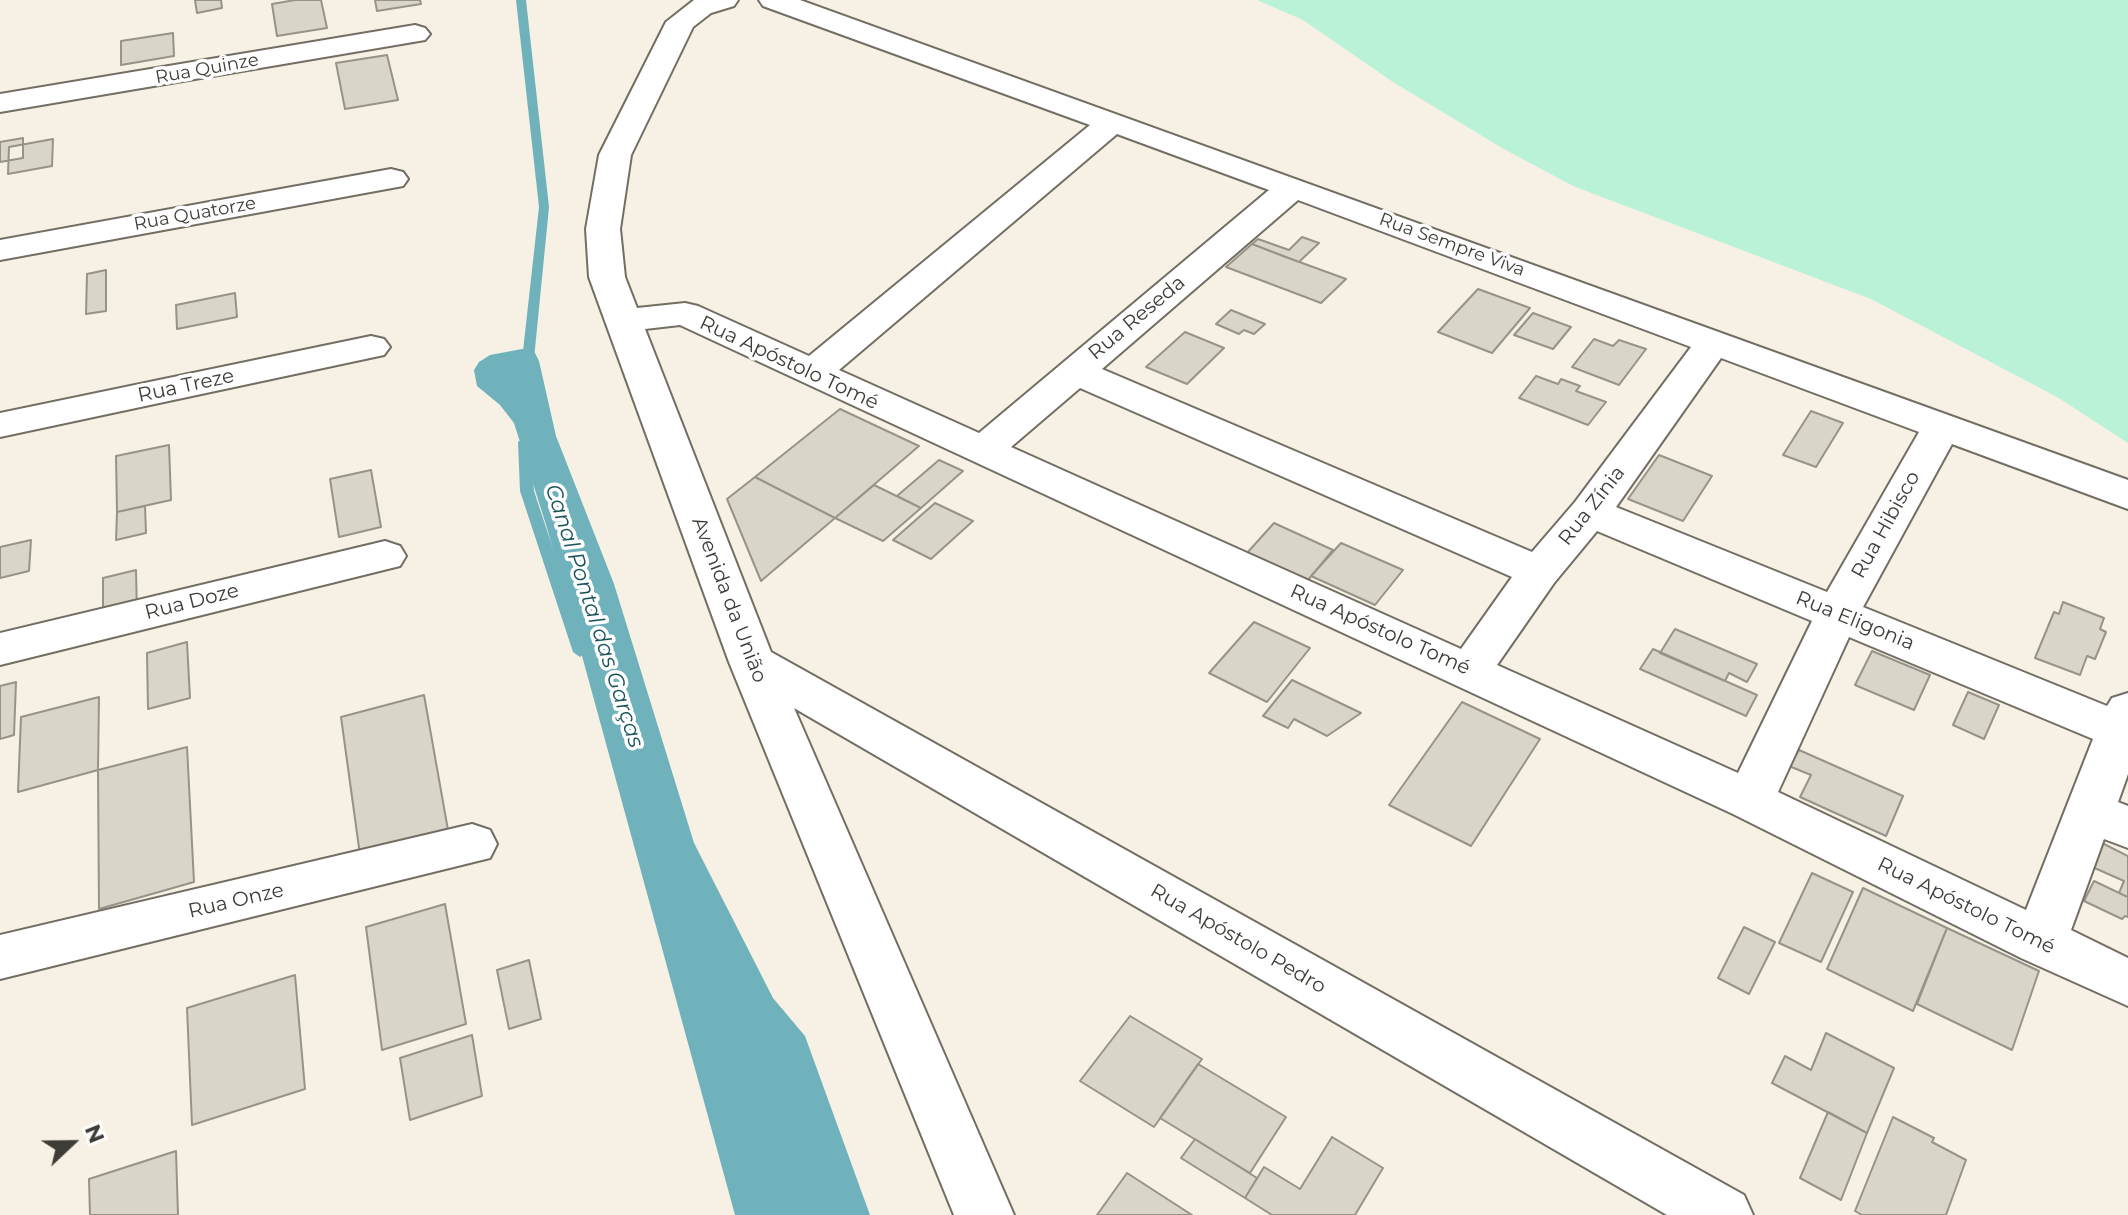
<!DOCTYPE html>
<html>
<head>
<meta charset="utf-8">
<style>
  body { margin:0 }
  #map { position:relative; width:2128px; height:1215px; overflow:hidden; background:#f6f1e4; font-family:Montserrat,sans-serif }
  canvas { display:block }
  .north { position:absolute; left:32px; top:1103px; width:80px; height:80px; -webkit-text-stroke:6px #fefefe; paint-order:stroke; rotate:68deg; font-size:22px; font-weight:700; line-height:32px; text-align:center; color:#3e3c37 }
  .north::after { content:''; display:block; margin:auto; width:28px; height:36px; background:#3e3c37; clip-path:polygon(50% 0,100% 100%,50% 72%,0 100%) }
</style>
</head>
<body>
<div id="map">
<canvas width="2128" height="1215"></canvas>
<div class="north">N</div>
</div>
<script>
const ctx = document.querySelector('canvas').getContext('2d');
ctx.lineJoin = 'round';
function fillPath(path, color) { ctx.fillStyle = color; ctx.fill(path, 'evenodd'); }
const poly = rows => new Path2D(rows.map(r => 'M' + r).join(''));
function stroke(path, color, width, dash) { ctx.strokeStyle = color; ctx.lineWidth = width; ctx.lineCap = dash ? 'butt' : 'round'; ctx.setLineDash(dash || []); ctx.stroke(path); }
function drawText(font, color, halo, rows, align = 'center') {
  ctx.font = font + ' Montserrat,sans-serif'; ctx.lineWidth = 7; ctx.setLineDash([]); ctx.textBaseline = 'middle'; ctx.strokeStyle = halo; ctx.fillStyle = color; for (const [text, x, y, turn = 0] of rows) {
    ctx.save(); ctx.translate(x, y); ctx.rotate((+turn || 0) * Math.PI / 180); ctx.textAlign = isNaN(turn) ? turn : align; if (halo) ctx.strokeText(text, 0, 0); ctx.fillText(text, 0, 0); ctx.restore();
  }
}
const green = poly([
  [1257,0,2128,0,2128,443,2057,397,1871,299,1573,186,1502,148,1393,82,1303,20]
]);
const water = poly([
  [522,349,534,351,539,361,556,436,614,584,694,843,773,998,805,1036,870,1215,735,1215,547,528,514,423,500,405,477,386,474,370,479,362,490,355]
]);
const stream = poly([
  [516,0,526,0,549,207,533,369,527,373,521,369,539,207,516,0],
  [524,438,530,442,534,491,587,652,580,657,573,652,520,491,518,442,524,438]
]);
const building = poly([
  [195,0,221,0,222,8,197,13,195,0],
  [295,0,321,0,327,28,277,36,272,4,295,0],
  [375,0,420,0,421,4,377,11,375,0],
  [173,33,174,56,121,65,121,41,173,33],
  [387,55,398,100,345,109,336,63,387,55],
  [23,138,23,158,0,162,0,142,23,138],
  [53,139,52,166,8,174,9,147,53,139],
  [1302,237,1319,243,1299,262,1252,244,1258,239,1289,250,1302,237],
  [1252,244,1283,256,1346,279,1321,303,1226,267,1252,244],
  [106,270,106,311,86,314,87,274,106,270],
  [1478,289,1530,308,1492,353,1438,332,1478,289],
  [235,293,237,317,177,329,176,305,235,293],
  [1231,310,1265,324,1254,334,1244,330,1239,334,1216,324,1231,310],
  [1533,313,1571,327,1553,349,1514,335,1533,313],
  [1185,332,1224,348,1187,384,1146,367,1185,332],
  [1594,339,1613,346,1619,340,1646,349,1619,385,1572,367,1594,339],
  [1536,376,1558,384,1561,379,1580,386,1576,391,1606,402,1588,425,1519,398,1536,376],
  [840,409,919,446,835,518,755,477,840,409],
  [1811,411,1843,423,1816,467,1783,455,1811,411],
  [169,445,171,500,117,512,116,456,169,445],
  [1659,455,1712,476,1683,521,1628,499,1659,455],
  [939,460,963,471,921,508,897,496,939,460],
  [371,470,381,527,339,537,330,479,371,470],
  [755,477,835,518,761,581,727,499,755,477],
  [874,485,921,508,883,541,835,518,874,485],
  [935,503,973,521,931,559,893,540,935,503],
  [145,506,146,533,116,540,117,512,145,506],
  [1274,523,1333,550,1308,580,1247,553,1274,523],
  [31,540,29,571,0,578,0,547,31,540],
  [1341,543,1403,570,1375,605,1311,576,1341,543],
  [136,570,137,613,103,621,103,578,136,570],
  [2063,602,2104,618,2100,629,2106,632,2095,659,2087,656,2080,675,2035,658,2054,612,2059,614,2063,602],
  [1254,622,1310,648,1267,702,1209,673,1254,622],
  [1675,629,1757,664,1747,682,1729,673,1725,681,1660,653,1675,629],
  [187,642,190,698,148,709,147,653,187,642],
  [1653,649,1757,695,1746,716,1640,669,1653,649],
  [1872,651,1930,675,1914,710,1855,685,1872,651],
  [1292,680,1361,713,1327,736,1294,719,1288,728,1263,716,1292,680],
  [16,682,14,735,0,739,0,686,16,682],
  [1968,692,1999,705,1984,739,1953,725,1968,692],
  [424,695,448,830,360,855,341,717,424,695],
  [99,697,98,770,18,792,21,717,99,697],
  [1462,702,1540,739,1471,846,1389,805,1462,702],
  [187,747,194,882,99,909,98,770,187,747],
  [1799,750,1903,796,1886,836,1800,797,1811,775,1789,766,1799,750],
  [2102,843,2128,856,2128,897,2119,893,2124,881,2090,866,2102,843],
  [1812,873,1853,892,1821,962,1779,943,1812,873],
  [2094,881,2128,897,2128,917,2125,916,2122,919,2084,901,2094,881],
  [1863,888,1947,928,1913,1011,1827,969,1863,888],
  [445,904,466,1024,382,1050,366,927,445,904],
  [1744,927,1775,942,1749,994,1718,978,1744,927],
  [1947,928,2039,971,2012,1050,1917,1004,1947,928],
  [529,960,541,1019,509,1029,497,970,529,960],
  [295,975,305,1089,192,1125,187,1008,295,975],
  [1130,1016,1202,1059,1154,1127,1080,1081,1130,1016],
  [1826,1033,1894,1068,1867,1133,1772,1083,1785,1056,1811,1070,1826,1033],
  [472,1035,482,1096,410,1120,400,1058,472,1035],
  [1198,1064,1286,1117,1250,1173,1160,1118,1198,1064],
  [1828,1112,1867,1133,1841,1200,1800,1178,1828,1112],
  [1893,1117,1934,1138,1932,1142,1966,1160,1946,1215,1862,1215,1855,1211,1893,1117],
  [1332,1137,1383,1168,1355,1215,1272,1215,1245,1198,1264,1167,1300,1189,1332,1137],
  [1195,1139,1257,1178,1245,1198,1181,1158,1195,1139],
  [176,1151,178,1215,90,1215,89,1179,176,1151],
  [1127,1173,1192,1215,1097,1215,1127,1173]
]);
const minor = poly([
  [694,0,738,0,734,6,711,13,693,27,631,155,620,229,625,277,637,308,685,303,698,306,809,356,1090,125,763,6,759,0,800,0,2128,480,2128,509,1952,444,1863,607,2107,706,2112,698,2128,693,2128,774,2118,802,2128,806,2128,848,2104,839,2071,930,2128,958,2128,1006,2021,958,1733,814,680,325,645,329,771,652,1744,1195,1753,1215,1667,1215,794,708,1014,1215,954,1215,729,662,589,277,586,229,599,155,666,22,694,0],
  [1117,134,1269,190,979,433,839,370,1117,134],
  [1298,200,1691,347,1575,502,1532,552,1102,369,1298,200],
  [1721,358,1919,432,1827,592,1616,507,1721,358],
  [1080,388,1512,577,1461,649,1011,447,1080,388],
  [1597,531,1812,621,1738,773,1497,665,1554,583,1597,531],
  [1849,637,2093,739,2026,910,1778,792,1849,637],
  [415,25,425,28,430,34,425,40,0,112,0,94,415,25],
  [391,169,403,172,408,179,403,186,0,260,0,240,391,169],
  [371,336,384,339,390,347,384,355,0,437,0,413,371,336],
  [385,541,400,546,406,556,400,566,0,665,0,633,385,541],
  [472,824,490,830,497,844,490,858,0,979,0,935,472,824]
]);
const farStreetnames = [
  ["Rua Quinze",207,69,-10],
  ["Rua Quatorze",195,214,-10],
  ["Rua Sempre Viva",1452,245,20]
];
const streetNames = [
  ["Rua Reseda",1137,318,-40],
  ["Rua Apóstolo Tomé",789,363,25],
  ["Rua Treze",186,386,-12],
  ["Rua Zínia",1592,506,-52],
  ["Rua Hibisco",1886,525,-61],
  ["Avenida da União",729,600,69],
  ["Rua Doze",192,602,-14],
  ["Rua Eligonia",1855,621,22],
  ["Rua Apóstolo Tomé",1380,630,24],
  ["Rua Onze",236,901,-13],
  ["Rua Apóstolo Tomé",1966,906,26],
  ["Rua Apóstolo Pedro",1238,939,30]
];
const waterNames = [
  ["Canal Pontal das Garças",594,616,72]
];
fillPath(green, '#baf2d8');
fillPath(water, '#70b2bc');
fillPath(stream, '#70b2bc');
fillPath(building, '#dad5c9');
stroke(building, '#989388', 2);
stroke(minor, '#736e63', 4);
fillPath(minor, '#fff');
drawText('18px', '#3e3c37', '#fefefe', farStreetnames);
drawText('20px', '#3e3c37', '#fefefe', streetNames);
drawText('italic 22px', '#1a535b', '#fefefe', waterNames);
</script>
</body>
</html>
